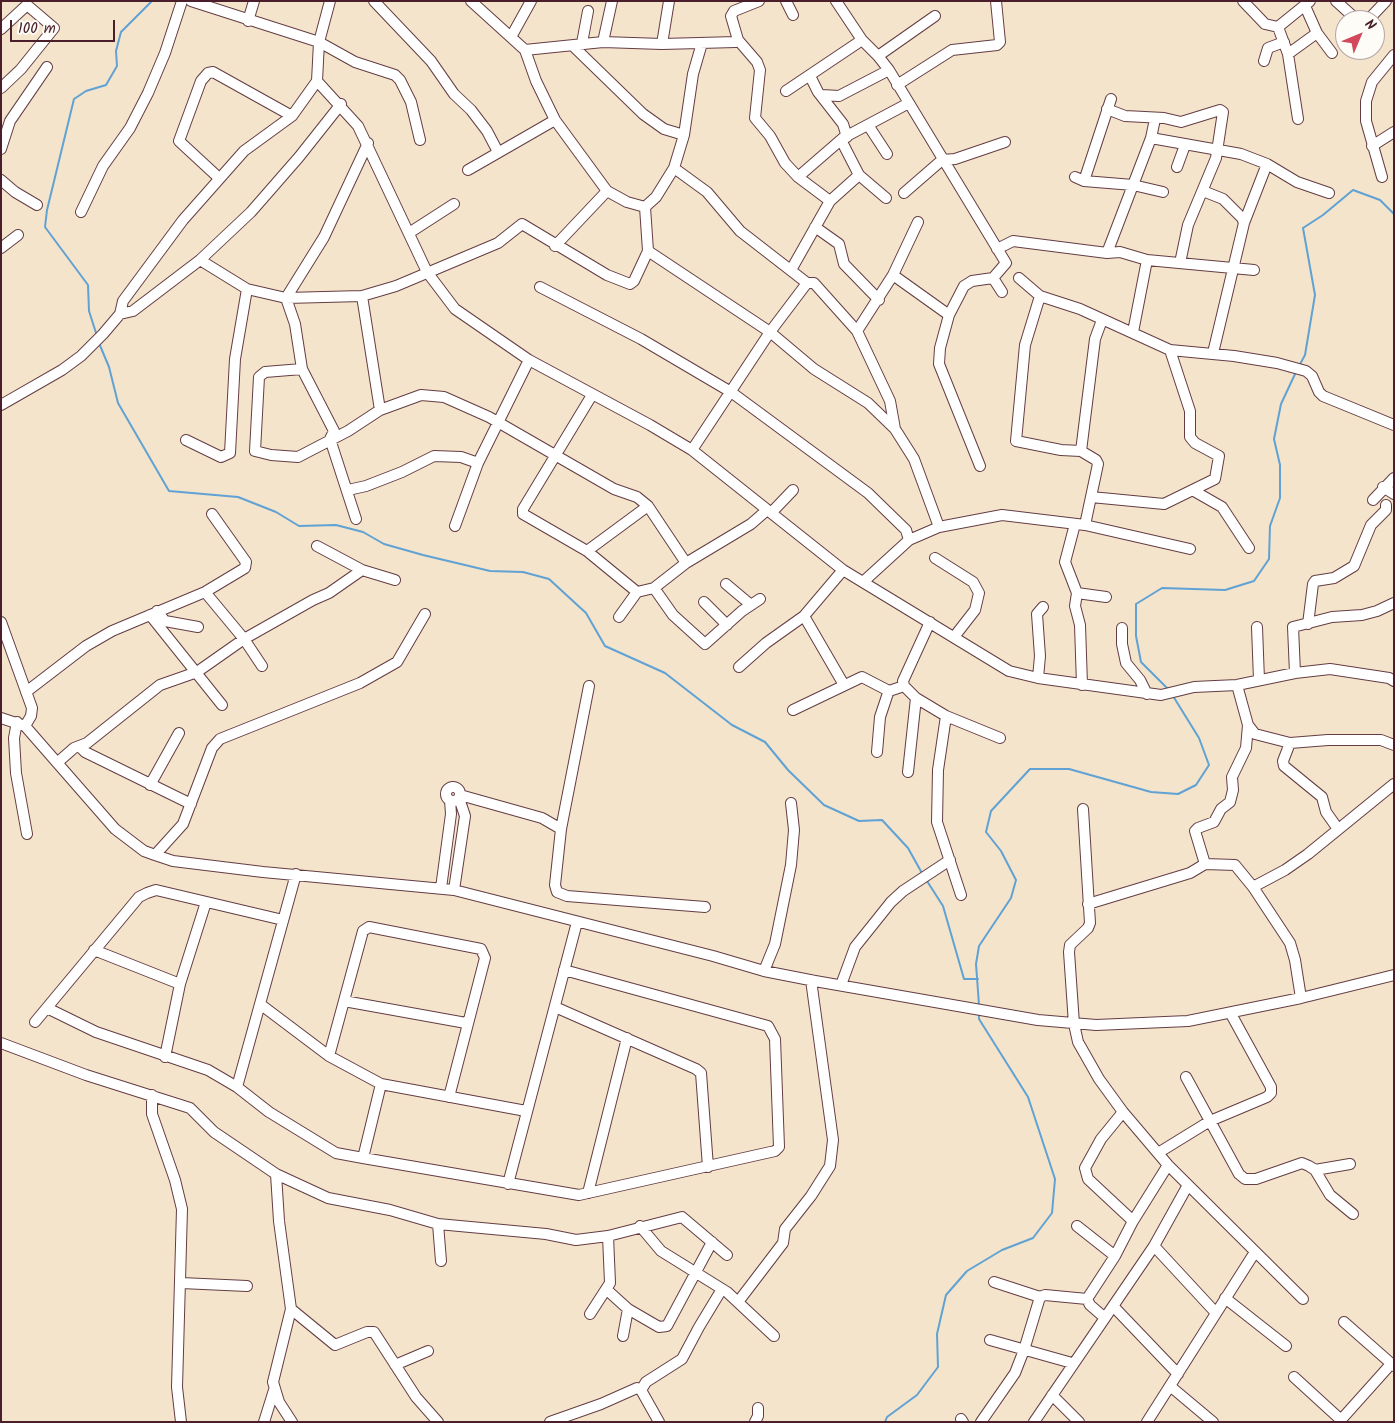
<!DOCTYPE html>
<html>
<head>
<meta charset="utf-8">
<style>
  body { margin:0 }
  #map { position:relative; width:1395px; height:1423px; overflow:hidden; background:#f5e4cc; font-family:Kalam,sans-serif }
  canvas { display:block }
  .frame { position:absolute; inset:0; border:2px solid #4a1f2b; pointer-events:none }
  .north { position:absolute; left:1335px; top:10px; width:50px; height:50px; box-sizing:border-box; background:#fdfcf7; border:1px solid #b5a4a5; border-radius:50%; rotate:45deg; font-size:14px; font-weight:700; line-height:20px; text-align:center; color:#4a1f2b }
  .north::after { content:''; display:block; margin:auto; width:18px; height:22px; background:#d1495b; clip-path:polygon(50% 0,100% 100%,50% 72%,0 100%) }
  .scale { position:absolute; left:10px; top:20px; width:105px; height:22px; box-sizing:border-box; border:2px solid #4a1f2b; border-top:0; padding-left:6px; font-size:15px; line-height:18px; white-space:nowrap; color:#4a1f2b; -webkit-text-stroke:4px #fdfcf7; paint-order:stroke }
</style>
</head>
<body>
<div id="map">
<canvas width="1395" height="1423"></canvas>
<div class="frame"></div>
<div class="north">N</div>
<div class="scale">100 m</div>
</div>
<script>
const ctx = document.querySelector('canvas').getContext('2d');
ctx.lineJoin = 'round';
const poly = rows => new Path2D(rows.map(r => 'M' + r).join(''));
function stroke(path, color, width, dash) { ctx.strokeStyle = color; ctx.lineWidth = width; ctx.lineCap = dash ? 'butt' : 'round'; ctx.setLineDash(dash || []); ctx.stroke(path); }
const stream = poly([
  [97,336,89,311,88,285,45,227,47,210,74,99,86,91,106,85,117,66,116,51,121,32,152,1],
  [99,343,109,367,118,403,169,491,238,497,276,512,299,526,336,525,363,532,384,544,423,555,490,571,523,572,549,579,586,613,605,646,665,673,732,725,765,742,788,770,824,805,859,821,882,820,908,848,923,875],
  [1299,366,1305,355,1315,295,1303,228,1323,215,1353,190,1380,200,1394,214],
  [1169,690,1141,662,1136,636,1136,604,1162,588,1225,590,1254,581,1269,559,1270,526,1280,498,1280,465,1274,439,1281,404,1296,372],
  [927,881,943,906,964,979,978,979],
  [979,1005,976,964,979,946,1011,898,1016,880,1001,851,986,832,991,811,1030,769,1069,769,1151,792,1178,794,1196,785,1209,765,1199,738,1173,696],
  [885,1422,887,1417,917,1395,938,1367,937,1334,946,1295,967,1271,1002,1250,1033,1238,1052,1213,1055,1179,1028,1097,979,1019,979,1012]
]);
const minor = poly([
  [191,1,319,42,355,62,395,75,400,80,411,102,420,140],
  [330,1,319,42,317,81,358,126,427,272,455,309,529,360,650,425,692,450,843,570,1009,671,1038,678,1161,695,1194,687,1237,685,1295,673,1330,669,1389,678,1394,681],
  [374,1,431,61,454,94,471,110,487,131,498,152],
  [471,1,525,50,536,81,555,120,607,191,627,202,645,207],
  [759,1,734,11,731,16,738,40,757,62,760,70,755,118,770,136,785,163,798,177,830,201],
  [786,1,793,15],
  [836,1,862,40,878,56,889,70,1006,263,993,278,972,281,964,286,949,315,940,348,939,364,980,466],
  [1243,1,1265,24,1278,27,1310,1],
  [1336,1,1357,20],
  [1305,6,1317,33,1332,53],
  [1368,20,1386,1],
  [248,21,254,1],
  [1278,27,1288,54,1298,119],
  [1,29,27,5,54,28,21,69,1,88],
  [511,37,531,1],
  [603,42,612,1],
  [582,43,588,11],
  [662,44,669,1],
  [573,46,643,114,664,129,684,135],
  [525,50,603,42,662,44,736,42,738,40],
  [1288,54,1317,33],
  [878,56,935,16],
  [1264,61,1268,48,1284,42],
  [810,76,818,92,843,124,847,137],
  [897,85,952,50,997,45,1000,42,996,1],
  [786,91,862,40],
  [822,95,839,96,889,70],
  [1107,109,1125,116,1164,118,1181,122,1220,110,1223,112,1216,158,1188,225,1180,263],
  [868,125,887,154],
  [1151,138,1241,154,1267,164,1297,182,1329,193],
  [841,140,859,175,886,198],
  [1372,146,1394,132],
  [1,149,10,121,47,67],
  [1177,167,1185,145],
  [674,168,707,192,740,231,807,283,814,283,857,331,890,401,895,429],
  [468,170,555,120],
  [798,177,843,138,907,104],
  [1075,177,1084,181,1133,185,1163,192],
  [1382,177,1366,121,1366,101,1372,82,1394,55],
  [219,178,179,141,201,81,208,73,213,72,292,116],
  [1,180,15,192,37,205],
  [1084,181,1111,99],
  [1203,191,1223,199,1242,218,1244,223,1213,353],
  [904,193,942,160,955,159,1005,142],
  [645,207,656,197,674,168,684,135,693,74,702,43],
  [81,212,103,166,130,128,148,93,165,53,182,1],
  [1244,223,1267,164],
  [815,227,839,244,844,264,879,300],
  [409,233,454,204],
  [555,246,607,191],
  [1,248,18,235],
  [997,249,1013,241,1107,253,1120,252,1147,260,1254,270],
  [648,251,770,332,814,369,868,403,895,429,914,459,939,527],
  [1107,253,1151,138,1155,119],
  [200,260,247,289,286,298,362,296,396,286,498,243,522,224,607,275,630,284,634,281,648,251,645,207],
  [791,270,830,201,859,175],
  [893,275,949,315],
  [993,278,1002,292],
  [1019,278,1040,296,1080,309,1170,350,1234,356,1277,363,1306,371,1312,376,1319,392,1323,396,1394,425],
  [540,287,641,339,731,392,868,493,906,530,909,540],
  [362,296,380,410],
  [1040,296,1025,345,1016,441,1061,450,1081,451,1096,460,1098,464,1085,525],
  [120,314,133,311,200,260,251,212,299,157,341,104],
  [857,331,893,275,918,222],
  [1133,332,1147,260],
  [302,369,265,372,259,377,255,451,271,455,298,457,348,431,380,410,421,395,444,397,489,417,614,489,637,497,648,506,686,563],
  [592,395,523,509,523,514,587,551,637,592],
  [1,405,62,370,81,356,103,334,120,314,123,301,183,220,244,151,292,116,317,81],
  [186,440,221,457,230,453,235,359,247,289],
  [692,450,770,332,807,283],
  [1081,451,1095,339,1102,320],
  [1383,487,1394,494],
  [348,490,366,486,402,472,434,456,461,457,478,463],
  [1194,491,1222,507,1249,548],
  [1091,497,1164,504,1215,479,1219,456,1195,443,1190,437,1190,411,1170,350],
  [1373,500,1394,478],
  [771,513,793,490],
  [356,519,330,439,334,431,302,369,295,324,286,298,324,237,368,143],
  [1075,524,1065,562,1077,593,1075,606,1080,625,1082,685],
  [455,526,478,463,529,360],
  [317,546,362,570,395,580],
  [587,551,648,506],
  [935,558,973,582,979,593,975,610,954,637],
  [863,582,909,540,939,527,1002,515,1085,525,1190,549],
  [726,584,751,605],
  [654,588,673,615,705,644,742,611,760,599],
  [205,592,244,639,262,666],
  [1077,593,1106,597],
  [704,602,727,625],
  [157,611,165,621,198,627],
  [150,615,222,705],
  [804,616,844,685],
  [619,617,637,592,654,588,686,563,751,524,767,510],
  [1,622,32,708,31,716,25,726],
  [930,622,903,681,904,686,916,698,946,716,1000,738],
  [1308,624,1313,584,1315,581,1334,578,1354,566,1371,525,1386,510,1386,505],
  [1257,627,1259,680],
  [1122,628,1122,644,1126,663,1140,680,1147,694],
  [739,667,766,643,804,616,843,570],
  [1295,673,1293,627,1332,617,1362,615,1377,611,1394,603],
  [1038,678,1040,656,1037,614,1043,607],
  [589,686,561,829,555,885,557,892,567,896,705,907],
  [26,692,86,646,112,631,205,592,245,568,246,562,212,514],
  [793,710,862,677,889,691],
  [946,716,938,770,937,822,961,895],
  [1,718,25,726,115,829,144,851,155,855,173,861,263,872,454,890,713,956,764,971,815,981,1038,1020,1096,1025,1188,1021,1301,998,1394,975],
  [17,722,14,738,16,773,27,834],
  [1248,725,1255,734,1290,743,1328,740,1381,740,1394,745],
  [1290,743,1283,761,1284,766,1322,797,1326,812,1338,829],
  [79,746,85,752,191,804],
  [877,752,880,717,887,696,889,691,904,686],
  [58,762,74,748,87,743,160,685,197,672,244,639,313,600,329,593,362,570],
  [908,772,916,698],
  [150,785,179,733],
  '446 794a7 7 0 1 1 14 0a7 7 0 1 1-14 0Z',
  [460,795,542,818,561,829],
  [1083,809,1090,923,1088,928,1070,945,1069,952,1074,1024,1078,1042,1099,1079,1123,1112,1168,1165,1303,1299],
  [155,855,183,824,212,748,220,739,360,683,397,662,425,614],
  [1205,864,1195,831,1198,828,1214,822,1221,809,1230,802,1233,790,1232,777,1246,748,1248,725,1237,685],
  [1253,887,1285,870,1308,854,1394,784],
  [441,888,451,814,450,800],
  [454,890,465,816,459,798],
  [1088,904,1190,873,1205,864,1235,865,1253,887,1290,943,1295,960,1301,998],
  [94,950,180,984],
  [764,971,775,944,791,865,794,830,791,803],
  [841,985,855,947,891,902,903,891,950,860],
  [344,1001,466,1023],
  [260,1004,329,1056,381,1084,526,1111],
  [555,1007,696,1069,701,1073,708,1167],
  [47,1008,96,1032,208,1070,237,1087,269,1112,336,1153,363,1158,579,1195,775,1151,779,1147,775,1039,768,1026,564,970],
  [35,1022,139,897,147,893,156,890,283,920],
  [1,1043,86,1075,190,1108,214,1132,276,1174,328,1198,390,1210,438,1224,546,1234,576,1240,608,1236,682,1217,727,1255],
  [329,1056,363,931,369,927,481,949,485,958,449,1097],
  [165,1057,180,984,206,902],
  [1186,1077,1239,1174,1245,1179,1256,1179,1302,1163,1309,1166,1315,1170,1330,1195,1353,1214],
  [237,1087,296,874],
  [152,1095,152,1114,175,1180,182,1209,177,1387,181,1422],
  [1158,1153,1210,1121,1267,1097,1271,1093,1271,1087,1231,1014],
  [363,1158,381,1084],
  [1315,1170,1350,1164],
  [276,1174,279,1221,291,1309,273,1382,279,1402,292,1422],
  [508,1184,577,922],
  [588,1193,627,1038],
  [1133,1221,1168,1165],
  [438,1224,441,1261],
  [640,1226,661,1251,727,1292,774,1336],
  [1077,1226,1115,1256],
  [1154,1246,1216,1313],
  [994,1282,1040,1297],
  [181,1283,247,1286],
  [607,1290,628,1309,659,1327,667,1326,712,1242],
  [1225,1298,1286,1346],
  [738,1302,783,1243,785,1229,811,1196,830,1166,833,1140,811,980],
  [1113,1306,1178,1374],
  [291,1309,335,1345,367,1332,374,1332,416,1397,438,1422],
  [590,1314,610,1283,608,1236],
  [1105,1318,1090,1305,1087,1299,1115,1256,1133,1221,1088,1179,1085,1168,1101,1139,1123,1112],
  [1344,1322,1394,1366],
  [623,1336,628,1309],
  [990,1340,1072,1363],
  [395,1365,428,1351],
  [1294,1377,1341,1420],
  [1170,1386,1213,1422],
  [641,1390,646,1382,682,1359,699,1327,722,1289],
  [1052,1395,1079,1422],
  [961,1419,963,1422],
  [264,1422,274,1390],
  [550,1422,601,1404,637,1388,641,1390,659,1422],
  [755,1422,758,1416,758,1408],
  [981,1422,1015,1373,1024,1350,1040,1297,1045,1295,1087,1299],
  [1034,1422,1154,1246,1188,1185],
  [1147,1422,1255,1252],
  [1339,1422,1391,1364]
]);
stroke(stream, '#5fa2d3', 2);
stroke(minor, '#643d43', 12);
stroke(minor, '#fff', 10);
</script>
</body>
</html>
